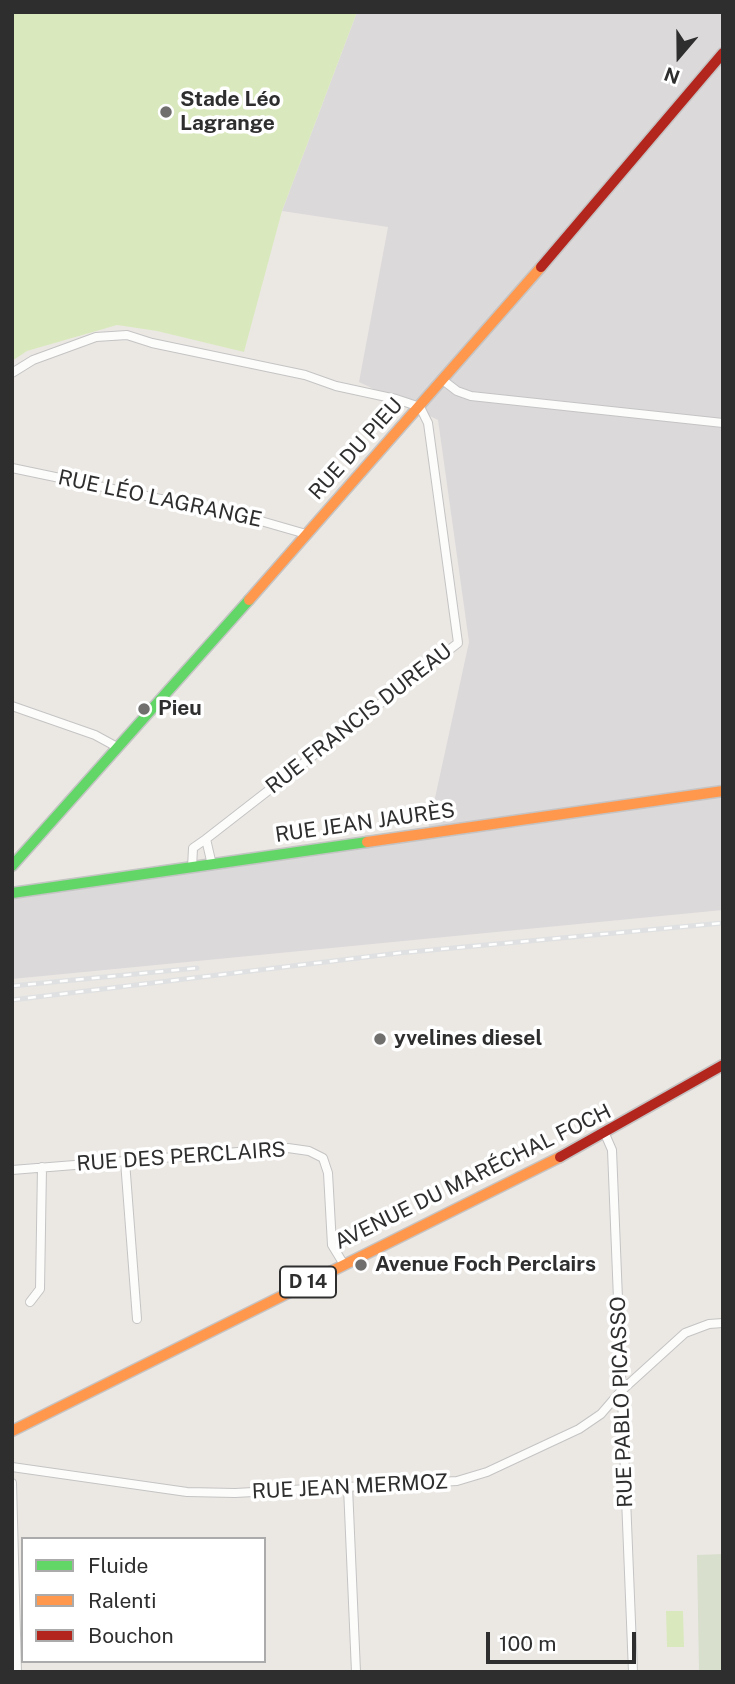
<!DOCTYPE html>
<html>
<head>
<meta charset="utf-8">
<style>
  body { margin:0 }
  #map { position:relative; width:735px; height:1684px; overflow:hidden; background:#ebe8e4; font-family:"Public Sans",sans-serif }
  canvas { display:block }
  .frame { position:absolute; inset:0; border:14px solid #2e2e2e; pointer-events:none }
  .legend { position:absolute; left:21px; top:1537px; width:245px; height:126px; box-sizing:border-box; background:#fff; border:2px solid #ababab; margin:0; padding:9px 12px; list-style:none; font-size:21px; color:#2e2e2e }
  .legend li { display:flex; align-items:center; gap:14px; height:35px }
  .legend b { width:35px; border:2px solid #ababab }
  .north { position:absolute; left:644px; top:21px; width:70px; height:70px; -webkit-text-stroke:5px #fff; paint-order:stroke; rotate:200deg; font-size:19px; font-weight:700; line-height:28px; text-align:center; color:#2e2e2e }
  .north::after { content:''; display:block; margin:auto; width:24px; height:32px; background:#2e2e2e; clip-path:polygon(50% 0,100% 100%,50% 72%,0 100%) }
  .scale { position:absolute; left:486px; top:1632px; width:150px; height:32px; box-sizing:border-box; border:4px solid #2e2e2e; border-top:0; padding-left:9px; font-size:21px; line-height:24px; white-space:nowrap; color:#2e2e2e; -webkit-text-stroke:5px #fff; paint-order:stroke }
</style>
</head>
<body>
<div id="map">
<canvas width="735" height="1684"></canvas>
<div class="frame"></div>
<ul class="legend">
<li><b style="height:9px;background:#63d668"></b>Fluide</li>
<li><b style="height:9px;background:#ff974d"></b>Ralenti</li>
<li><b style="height:9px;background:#b3261e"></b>Bouchon</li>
</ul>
<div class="north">N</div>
<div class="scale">100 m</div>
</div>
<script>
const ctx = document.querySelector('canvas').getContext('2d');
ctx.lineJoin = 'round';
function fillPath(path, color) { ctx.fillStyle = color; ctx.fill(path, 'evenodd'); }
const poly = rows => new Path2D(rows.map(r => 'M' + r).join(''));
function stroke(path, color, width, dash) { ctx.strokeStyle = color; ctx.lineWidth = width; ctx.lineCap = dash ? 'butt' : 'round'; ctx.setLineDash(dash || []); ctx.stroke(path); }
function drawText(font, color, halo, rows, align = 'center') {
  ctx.font = font + ' "Public Sans",sans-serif'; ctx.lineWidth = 7; ctx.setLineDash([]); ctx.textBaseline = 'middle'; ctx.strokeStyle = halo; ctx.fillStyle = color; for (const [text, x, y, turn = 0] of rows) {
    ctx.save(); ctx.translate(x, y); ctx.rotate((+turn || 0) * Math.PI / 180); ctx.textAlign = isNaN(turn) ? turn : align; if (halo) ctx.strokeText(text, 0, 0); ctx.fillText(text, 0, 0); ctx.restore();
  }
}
const industrial = poly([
  [357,12,723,12,723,910,12,979,12,899,426,839,469,642,438,420,359,382,388,227,282,211]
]);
const cemetery = poly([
  [723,1554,723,1672,699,1672,697,1555]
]);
const pitch = poly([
  [12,12,357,12,282,211,244,352,157,331,117,325,27,351,12,361],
  [666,1611,683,1611,684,1647,667,1647]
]);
const street = poly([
  [12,373,33,360,96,337,127,335,152,343,305,375,336,386,396,399,420,407,428,423,458,643,206,839],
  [444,381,457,391,471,396,723,423],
  [12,468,247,517,306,534],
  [12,706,95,735,117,747],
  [192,868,193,848,206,839,212,865],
  [605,1134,612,1150,633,1672],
  [125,1161,137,1319],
  [12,1170,288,1148,309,1151,323,1158,328,1173,332,1245,343,1263],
  [30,1302,40,1289,42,1167],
  [12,1467,187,1492,235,1493,457,1481,487,1472,579,1429,601,1414,620,1392,685,1333,709,1324,723,1323],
  [12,1483,17,1672],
  [348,1487,356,1672]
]);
const fast = poly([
  [12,866,249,600],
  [12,893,367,842]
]);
const slow = poly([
  [249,600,541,267],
  [367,842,723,791],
  [12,1431,560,1157]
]);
const jam = poly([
  [541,267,723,53],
  [560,1157,723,1065]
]);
const rail = poly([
  [12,986,197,968],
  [12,1000,399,953,723,923]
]);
const markers = [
  [166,112,7,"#706f6e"],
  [144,709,7,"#706f6e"],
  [380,1039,7,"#706f6e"],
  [361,1265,7,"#706f6e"]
];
const shields = [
  [308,1282,56]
];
const shieldNames = [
  ["D 14",308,1282]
];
const poiNames = [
  ["Stade Léo",180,100],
  ["Lagrange",180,124],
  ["Pieu",158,709],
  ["yvelines diesel",394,1039],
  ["Avenue Foch Perclairs",375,1265]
];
const streetNames = [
  ["RUE DU PIEU",356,449,-48],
  ["RUE LÉO LAGRANGE",160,499,12],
  ["RUE FRANCIS DUREAU",359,719,-38],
  ["RUE JEAN JAURÈS",365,823,-8],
  ["RUE DES PERCLAIRS",181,1157,-4],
  ["AVENUE DU MARÉCHAL FOCH",473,1177,-26],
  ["RUE PABLO PICASSO",622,1402,-92],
  ["RUE JEAN MERMOZ",350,1487,-3]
];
fillPath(industrial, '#dcd9db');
fillPath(cemetery, '#d8dfcc');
fillPath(pitch, '#dae9bd');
stroke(street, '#c5c4c4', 10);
stroke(fast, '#c5c4c4', 13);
stroke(slow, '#c5c4c4', 13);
stroke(jam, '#c5c4c4', 13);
stroke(street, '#fcfcfb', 8);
stroke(fast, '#63d668', 10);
stroke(slow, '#ff974d', 10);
stroke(jam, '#b3261e', 10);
stroke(rail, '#dfe0e1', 5);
stroke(rail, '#fff', 2.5, [8]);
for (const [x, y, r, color] of markers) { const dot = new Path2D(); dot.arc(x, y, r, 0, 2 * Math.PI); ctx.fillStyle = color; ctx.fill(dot); stroke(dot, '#fff', 2.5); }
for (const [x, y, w] of shields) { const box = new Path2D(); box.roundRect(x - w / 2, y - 15.5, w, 31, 5); ctx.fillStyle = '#fff'; ctx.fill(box); stroke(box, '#2e2e2e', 2); }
drawText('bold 19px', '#2e2e2e', null, shieldNames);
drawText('bold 21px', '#2e2e2e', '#fff', poiNames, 'left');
drawText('21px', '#2e2e2e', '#fff', streetNames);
</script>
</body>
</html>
